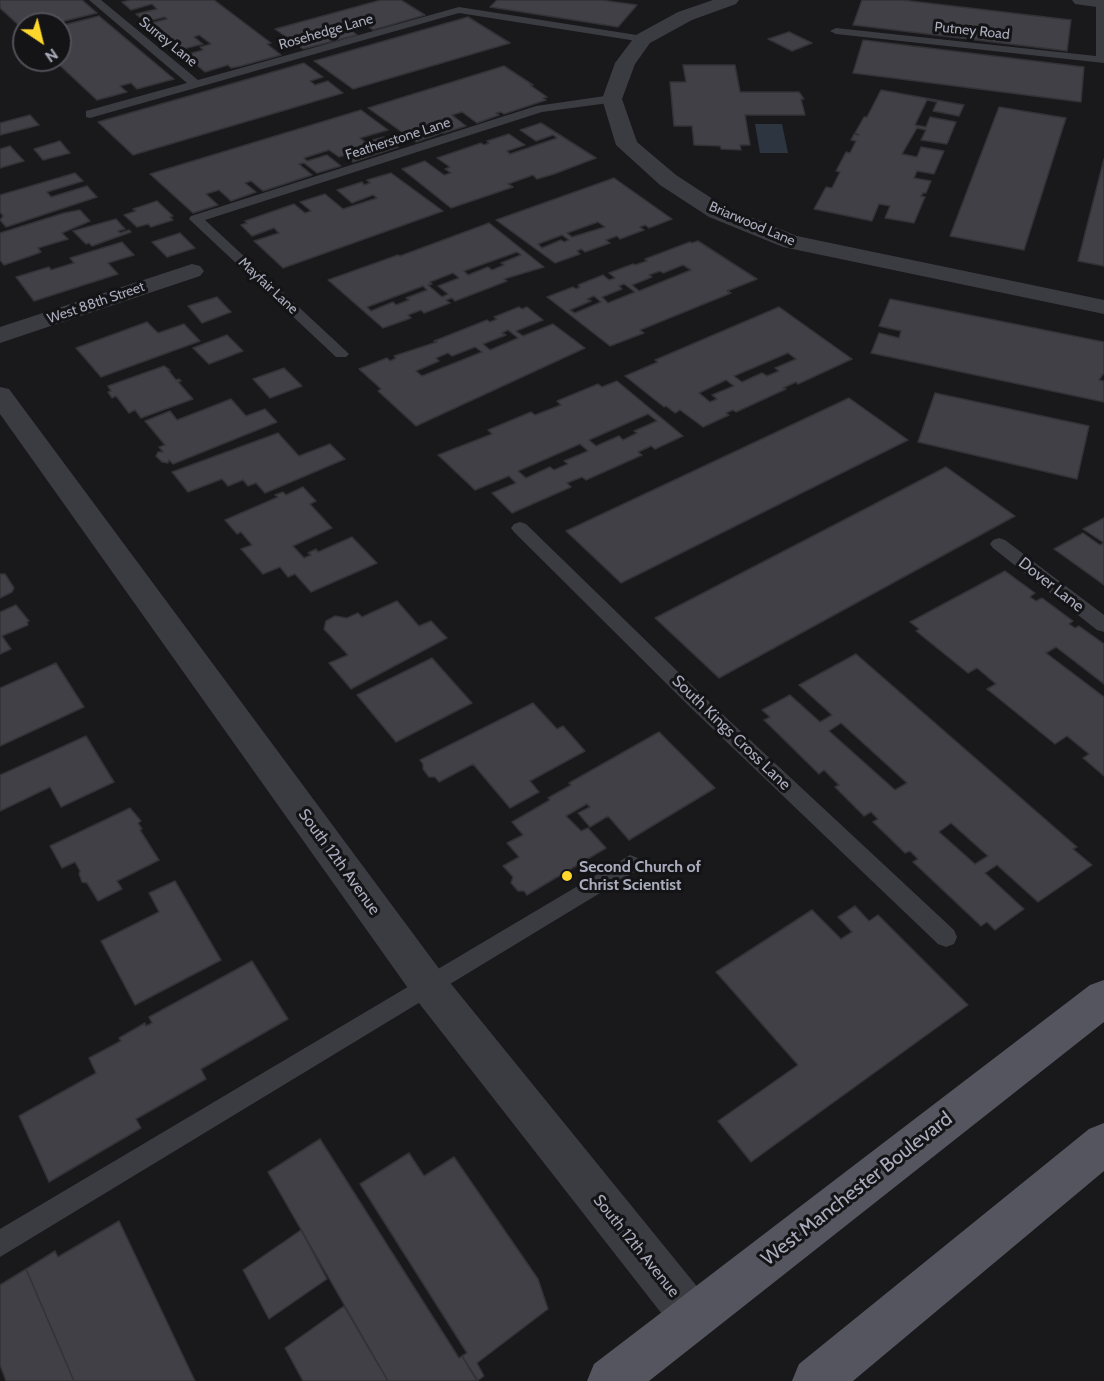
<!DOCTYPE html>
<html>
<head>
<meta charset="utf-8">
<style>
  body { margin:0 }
  #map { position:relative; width:1104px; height:1381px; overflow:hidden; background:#19181b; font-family:Cabin,sans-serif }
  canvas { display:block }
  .north { position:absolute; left:12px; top:12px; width:60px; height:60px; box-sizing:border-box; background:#141316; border:2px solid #505058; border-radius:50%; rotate:145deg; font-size:16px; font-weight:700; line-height:24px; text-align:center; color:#a9acbc }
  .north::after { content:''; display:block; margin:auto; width:21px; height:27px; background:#ffd72c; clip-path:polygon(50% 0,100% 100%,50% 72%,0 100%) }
</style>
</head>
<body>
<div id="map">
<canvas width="1104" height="1381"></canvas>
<div class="north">N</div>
</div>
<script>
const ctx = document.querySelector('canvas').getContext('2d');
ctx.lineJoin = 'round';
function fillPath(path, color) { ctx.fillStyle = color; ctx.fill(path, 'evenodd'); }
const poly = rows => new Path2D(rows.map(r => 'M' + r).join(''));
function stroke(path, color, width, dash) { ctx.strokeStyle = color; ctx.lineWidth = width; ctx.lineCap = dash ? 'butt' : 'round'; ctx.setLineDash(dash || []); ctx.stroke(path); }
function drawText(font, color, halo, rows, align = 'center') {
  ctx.font = font + ' Cabin,sans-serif'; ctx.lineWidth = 6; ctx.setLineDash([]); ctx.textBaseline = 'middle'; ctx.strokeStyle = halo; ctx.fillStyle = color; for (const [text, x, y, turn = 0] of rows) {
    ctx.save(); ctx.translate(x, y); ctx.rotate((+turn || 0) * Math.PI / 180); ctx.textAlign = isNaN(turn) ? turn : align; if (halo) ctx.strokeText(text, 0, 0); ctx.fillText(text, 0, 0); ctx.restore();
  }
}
const water = poly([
  [755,124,782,124,788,153,760,153]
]);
const building = poly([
  [0,0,82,0,97,13,52,24,24,24,24,30,0,8,0,0],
  [131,0,214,0,271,43,267,44,281,55,241,66,231,68,228,65,205,72,185,55,203,50,200,47,211,44,199,35,194,37,203,44,179,50,147,24,167,19,165,17,145,22,136,14,157,9,152,4,131,10,122,2,131,0],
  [381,0,401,0,425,15,373,30,368,26,352,31,357,35,303,49,275,29,381,0],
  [497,0,601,0,637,5,618,27,490,7,497,0],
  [862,0,902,0,1071,20,1067,51,853,25,862,0],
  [99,16,174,79,137,89,131,83,120,86,127,92,97,100,54,60,60,60,60,26,99,16],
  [468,17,510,43,353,89,314,61,468,17],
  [789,32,812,43,792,51,768,39,789,32],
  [863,40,1084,67,1081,102,853,73,863,40],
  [304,63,323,77,310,81,315,85,328,81,343,93,133,155,98,122,304,63],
  [683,65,735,65,740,92,799,92,804,99,801,99,805,115,745,115,750,145,740,145,741,150,721,149,720,146,694,145,692,126,674,126,670,82,686,82,683,65],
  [504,66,533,85,530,85,547,97,543,98,546,100,504,114,501,112,496,113,499,115,477,123,462,112,452,115,466,126,444,133,437,133,439,134,416,142,368,108,504,66],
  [881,90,964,105,959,116,933,111,937,102,927,100,915,125,926,127,930,117,956,122,947,144,921,140,926,130,917,128,902,154,917,157,921,147,944,151,934,174,917,171,914,178,931,181,926,193,923,193,921,196,925,197,914,223,885,218,890,206,879,204,872,221,814,209,826,187,832,188,840,172,836,171,846,152,850,153,856,141,851,140,854,134,859,135,855,133,864,117,867,117,881,90],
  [999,107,1066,118,1024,250,950,236,999,107],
  [361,110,388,130,360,138,365,142,384,137,398,147,353,162,345,155,339,157,329,150,304,158,307,161,327,155,341,166,317,173,304,163,299,164,312,175,263,191,251,181,245,183,256,192,231,201,219,190,206,194,218,205,193,213,150,174,361,110],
  [30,115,39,125,0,135,0,123,30,115],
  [541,123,596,158,554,174,537,179,533,175,508,184,513,187,451,208,402,169,425,161,444,175,451,173,445,169,450,167,437,158,481,143,484,145,489,143,487,141,509,134,525,145,507,151,510,154,557,138,553,135,536,141,520,130,541,123],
  [60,141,70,153,43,160,34,149,60,141],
  [10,146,24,161,0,168,0,149,10,146],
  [1104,159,1104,266,1078,261,1104,159],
  [75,173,83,181,47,192,51,197,87,186,97,197,6,227,0,220,3,216,0,212,0,195,75,173],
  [391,173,443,211,283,268,254,241,279,233,274,228,252,236,241,225,247,223,245,221,294,204,305,213,311,211,300,202,325,194,343,209,377,198,373,195,352,203,337,190,362,182,364,185,370,183,367,180,391,173],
  [614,178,672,219,649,228,645,225,640,227,644,230,620,239,617,236,606,240,610,243,585,252,581,249,577,251,580,254,555,263,496,220,614,178],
  [598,222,605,227,572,237,567,233,598,222],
  [562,235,569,240,564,242,561,240,542,248,538,244,562,235],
  [157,201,173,216,170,217,173,220,151,227,148,224,137,227,124,215,136,211,133,209,157,201],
  [80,210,90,221,62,233,68,239,38,248,41,252,36,254,4,265,0,260,0,233,64,213,80,210],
  [116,219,125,229,118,231,120,233,129,230,131,232,92,246,89,243,86,244,73,231,116,219],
  [489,223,544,267,504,279,507,281,455,301,452,298,446,300,450,303,424,313,421,310,408,315,411,318,383,328,328,280,398,255,400,256,489,223],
  [517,252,521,255,501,263,504,265,492,270,488,267,468,275,464,271,517,252],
  [453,273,459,278,438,286,448,294,442,297,428,285,432,284,430,282,453,273],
  [423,286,427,290,406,298,409,300,396,305,393,302,371,311,367,307,423,286],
  [180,233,195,248,167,257,152,242,180,233],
  [698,241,757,279,727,291,731,293,640,330,644,333,610,346,547,297,573,287,576,289,580,287,578,285,603,275,609,280,615,278,609,273,633,264,635,265,647,261,645,259,690,242,692,243,698,241],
  [683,265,691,270,639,291,632,285,652,277,649,275,660,271,663,273,683,265],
  [624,284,635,292,608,303,602,297,622,289,619,286,624,284],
  [594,296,601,302,575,313,570,310,591,301,587,299,594,296],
  [122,242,134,255,108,263,118,274,34,301,16,277,49,267,51,270,74,263,70,258,122,242],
  [217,297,231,312,202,323,188,306,217,297],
  [890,299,1104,342,1104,373,1099,380,1104,381,1104,402,871,353,879,333,899,338,901,331,879,326,890,299],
  [519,307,522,309,527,307,543,320,516,331,523,336,553,324,585,348,416,426,378,391,381,389,359,369,387,358,390,361,396,358,394,356,437,342,434,341,487,320,490,322,497,319,494,317,519,307],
  [508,330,518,338,490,350,483,344,506,335,502,333,508,330],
  [475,347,482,352,422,376,416,371,439,361,436,358,448,353,452,356,475,347],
  [779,307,852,359,798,384,796,382,783,388,786,389,736,412,733,410,726,413,729,415,703,427,680,410,675,413,666,406,664,407,625,376,658,362,655,360,779,307],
  [788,353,796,359,775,368,779,371,767,376,762,373,742,382,734,376,788,353],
  [726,380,734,386,712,395,717,399,710,402,699,393,726,380],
  [147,322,158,333,184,324,200,341,101,377,76,348,147,322],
  [227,335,243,351,209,364,193,348,227,335],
  [164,366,170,370,168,370,176,380,179,379,181,381,178,382,193,399,141,418,135,410,129,413,116,396,112,398,108,392,111,391,108,386,164,366],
  [284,368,302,386,270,398,253,379,284,368],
  [617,381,683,436,655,449,651,446,638,452,642,455,586,480,582,477,567,483,571,487,512,513,492,493,516,483,509,476,475,490,438,455,492,434,488,430,531,412,535,415,561,405,557,401,598,384,602,387,617,381],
  [648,414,657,421,634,431,637,433,623,440,619,436,596,446,589,440,648,414],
  [580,444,588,451,564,461,568,464,554,470,550,467,526,478,518,471,580,444],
  [935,393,1089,426,1077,479,918,442,935,393],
  [849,398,908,440,621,583,566,531,849,398],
  [231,399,246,416,265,409,277,422,173,464,169,460,168,463,162,462,156,456,158,452,163,452,159,447,165,445,145,421,170,411,177,420,231,399],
  [278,433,299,456,330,444,345,459,265,493,256,483,248,486,243,480,228,486,222,479,188,492,172,472,278,433],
  [946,467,1015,516,719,678,655,618,946,467],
  [303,487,316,501,310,504,332,528,293,546,304,558,311,555,308,553,316,549,318,552,352,537,377,563,311,592,295,574,288,577,280,567,263,574,241,549,252,545,241,532,237,534,225,520,278,497,275,495,283,492,286,495,303,487],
  [1104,518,1104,585,1054,549,1083,533,1100,545,1104,543,1083,529,1104,518],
  [1005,571,1035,593,1030,597,1036,601,1042,598,1073,621,1069,624,1075,628,1079,626,1104,644,1104,684,1056,647,1046,653,1104,697,1104,776,1083,758,1089,754,1067,736,1055,744,987,689,996,684,977,668,968,673,916,631,919,629,910,622,1005,571],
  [0,574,5,574,14,588,12,592,0,598,0,574],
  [397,601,419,626,431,621,447,638,351,689,329,663,348,655,324,629,326,621,335,616,347,618,358,613,362,617,397,601],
  [16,605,29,621,27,622,28,625,2,636,11,649,0,654,0,612,16,605],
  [856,654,1077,847,1073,849,1092,865,1038,902,997,865,985,873,1024,909,995,930,987,922,981,926,913,862,918,859,910,851,905,853,873,822,878,819,871,812,864,816,835,787,839,785,824,770,819,774,764,720,770,717,762,710,790,695,820,722,832,715,799,685,856,654],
  [841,723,907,783,895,790,829,731,841,723],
  [951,823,988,856,975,864,939,832,951,823],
  [432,658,472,703,396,742,357,695,432,658],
  [56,663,84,707,0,746,0,688,56,663],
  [533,703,557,729,563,726,585,751,530,781,539,792,510,808,473,764,439,782,435,777,429,777,423,769,423,764,420,760,533,703],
  [659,732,715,788,629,840,608,816,590,827,578,813,590,807,587,804,566,816,581,831,588,828,606,848,527,895,524,891,518,891,511,883,513,877,503,866,519,857,507,843,523,835,512,822,550,800,548,798,571,785,569,783,659,732],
  [86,736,114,782,61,807,50,787,0,811,0,775,86,736],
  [130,808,141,821,138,823,142,829,140,830,159,860,117,881,122,889,98,901,87,883,82,882,79,874,80,871,75,862,62,868,50,846,130,808],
  [175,881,221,960,135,1005,101,941,159,912,149,893,175,881],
  [855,906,869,921,878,915,968,1005,751,1162,718,1121,798,1065,716,972,812,910,841,939,852,932,838,917,855,906],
  [252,961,288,1019,201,1069,206,1079,136,1119,141,1128,49,1182,19,1116,96,1073,89,1058,121,1041,119,1038,145,1023,146,1026,152,1023,149,1017,252,961],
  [320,1139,459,1358,462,1356,478,1381,388,1381,268,1172,320,1139],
  [409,1153,424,1176,454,1157,538,1279,548,1309,477,1363,484,1376,477,1381,462,1356,467,1353,360,1184,409,1153],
  [119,1221,195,1381,74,1381,26,1269,55,1251,58,1257,119,1221],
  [301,1230,327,1279,269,1319,243,1270,301,1230],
  [26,1269,74,1381,6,1381,0,1365,0,1285,26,1269],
  [344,1306,388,1381,303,1381,285,1348,344,1306]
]);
const lane = poly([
  [89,0,101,0,198,80,459,7,643,36,649,39,643,42,459,13,90,118,86,117,86,111,187,83,89,0],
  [1096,0,1104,0,1104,63,836,34,830,31,836,28,1096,56,1096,0],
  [612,95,616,96,616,102,542,112,205,220,346,351,349,354,346,357,336,357,189,219,191,216,536,106,612,95],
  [520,522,526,524,705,698,954,930,957,937,954,944,946,947,938,944,691,708,514,532,511,528,514,524,520,522],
  [999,538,1005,540,1104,615,1104,632,1097,630,993,548,990,544,993,540,999,538],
  [630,855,638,858,641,864,638,870,0,1257,0,1229,630,855]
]);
const street = poly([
  [713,0,739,0,736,4,692,20,650,43,635,64,622,99,637,142,676,175,725,207,797,236,1104,300,1104,314,783,247,709,217,660,185,616,145,602,99,615,63,636,35,678,12,713,0],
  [1072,0,1104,0,1104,8,1075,4,1072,0],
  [192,264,200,266,204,271,200,276,0,343,0,327,192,264],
  [0,387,9,389,443,974,708,1300,715,1316,708,1332,692,1339,676,1332,415,998,0,414,0,387]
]);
const primary = poly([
  [1104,980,1104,1022,649,1381,587,1381,594,1364,1090,985,1104,980],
  [1104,1123,1104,1171,853,1381,792,1381,799,1364,1089,1129,1104,1123]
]);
const markers = [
  [567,876,6,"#ffd72c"]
];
const farStreetnames = [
  ["Putney Road",972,31,6],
  ["Rosehedge Lane",326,32,-16],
  ["Surrey Lane",168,42,39],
  ["Featherstone Lane",398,139,-18],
  ["Briarwood Lane",752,224,23],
  ["Mayfair Lane",268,286,43],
  ["West 88th Street",96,303,-19]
];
const streetNames = [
  ["Dover Lane",1051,585,38],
  ["South Kings Cross Lane",731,733,44],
  ["South 12th Avenue",339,862,54],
  ["South 12th Avenue",636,1246,51]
];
const poiNames = [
  ["Second Church of",579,867],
  ["Christ Scientist",579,885]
];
const nearStreetnames = [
  ["West Manchester Boulevard",857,1189,-38]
];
fillPath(water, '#2d3541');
fillPath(building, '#404046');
stroke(building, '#333237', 1.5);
fillPath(lane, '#3b3b42');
fillPath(street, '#3b3b42');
fillPath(primary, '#555560');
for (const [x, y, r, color] of markers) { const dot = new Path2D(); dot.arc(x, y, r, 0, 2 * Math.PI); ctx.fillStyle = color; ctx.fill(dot); stroke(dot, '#141316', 2); }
drawText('14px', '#a9acbc', '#141316', farStreetnames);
drawText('16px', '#a9acbc', '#141316', streetNames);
drawText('bold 16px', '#a9acbc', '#141316', poiNames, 'left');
drawText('20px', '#a9acbc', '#141316', nearStreetnames);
</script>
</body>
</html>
